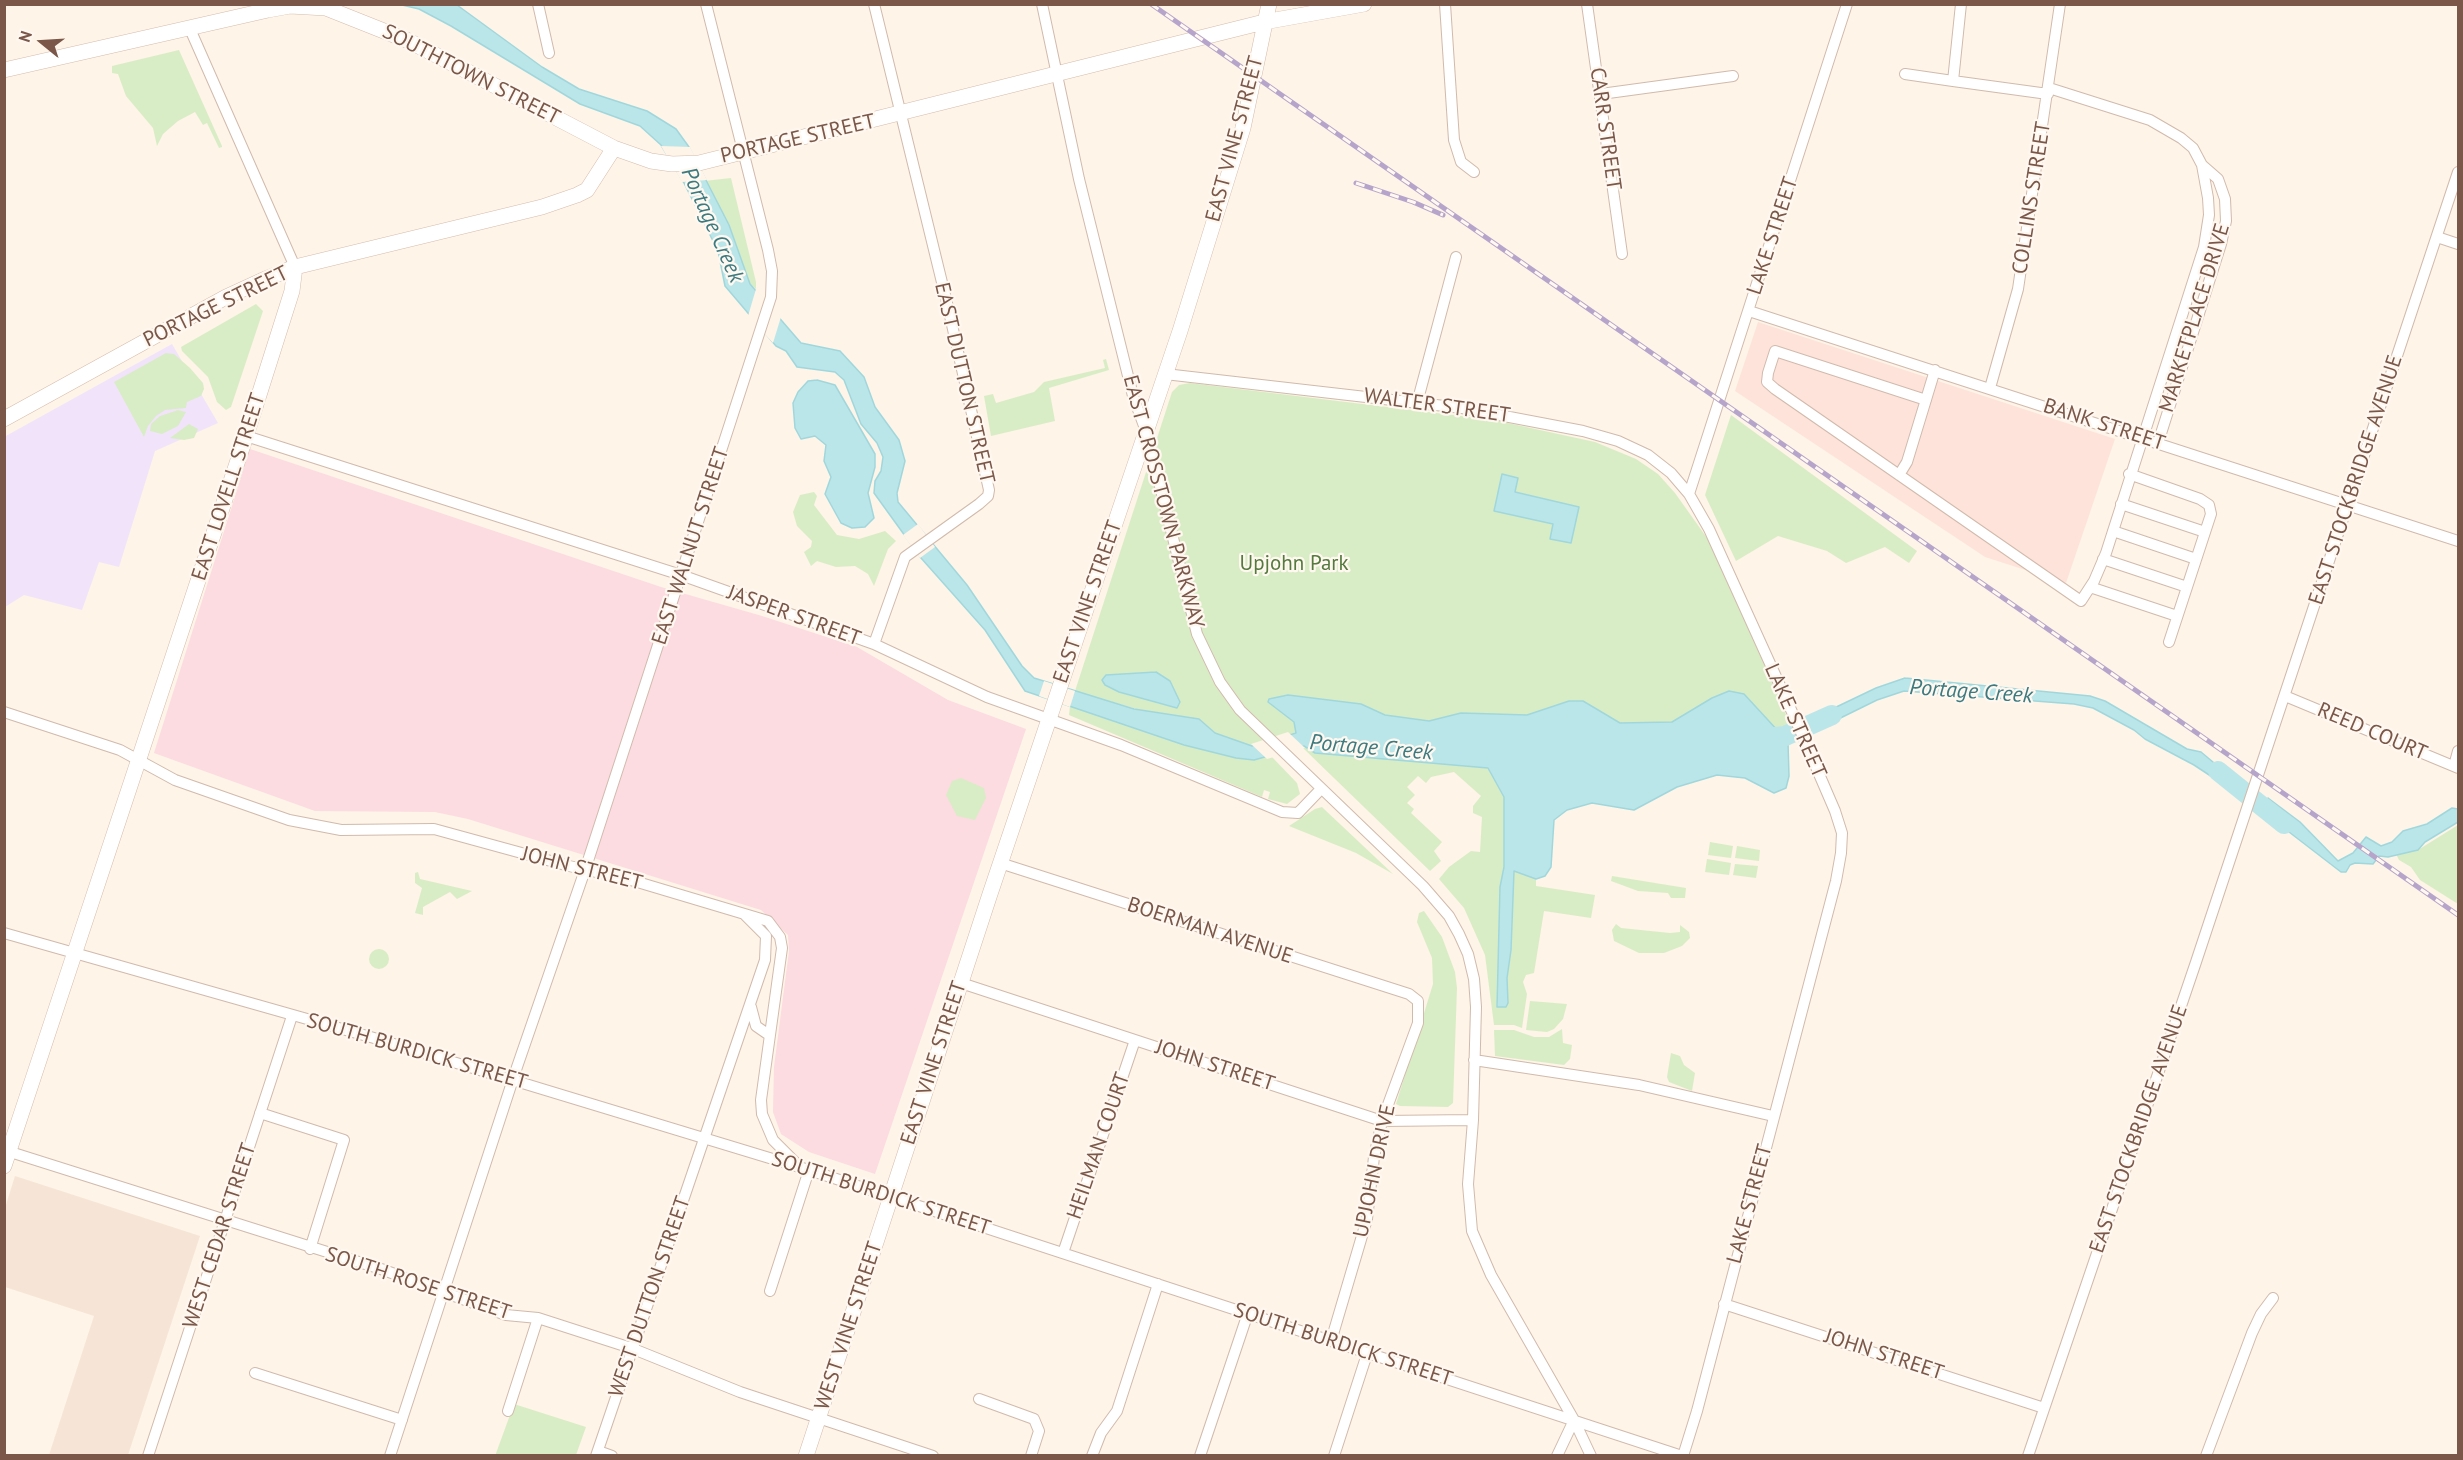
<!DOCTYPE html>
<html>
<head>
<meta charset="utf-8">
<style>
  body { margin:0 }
  #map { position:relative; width:2463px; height:1460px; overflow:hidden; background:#fef4e8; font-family:"PT Sans",sans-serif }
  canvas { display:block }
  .frame { position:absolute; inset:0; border:6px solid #7a5749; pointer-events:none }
  .north { position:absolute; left:12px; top:12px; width:60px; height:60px; -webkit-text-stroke:4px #fff8f0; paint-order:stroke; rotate:288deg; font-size:16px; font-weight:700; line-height:24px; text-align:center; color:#7a5749 }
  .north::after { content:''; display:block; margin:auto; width:21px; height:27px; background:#7a5749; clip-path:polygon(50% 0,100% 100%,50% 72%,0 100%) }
</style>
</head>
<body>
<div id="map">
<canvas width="2463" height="1460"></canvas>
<div class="frame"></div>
<div class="north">N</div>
</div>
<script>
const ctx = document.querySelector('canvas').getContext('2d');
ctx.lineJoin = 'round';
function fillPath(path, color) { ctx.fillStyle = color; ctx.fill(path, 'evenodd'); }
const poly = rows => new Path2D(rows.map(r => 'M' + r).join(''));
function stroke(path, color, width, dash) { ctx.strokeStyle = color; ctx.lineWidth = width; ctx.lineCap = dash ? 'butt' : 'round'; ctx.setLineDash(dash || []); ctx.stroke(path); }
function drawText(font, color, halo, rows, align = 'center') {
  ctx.font = font + ' "PT Sans",sans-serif'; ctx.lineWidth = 4.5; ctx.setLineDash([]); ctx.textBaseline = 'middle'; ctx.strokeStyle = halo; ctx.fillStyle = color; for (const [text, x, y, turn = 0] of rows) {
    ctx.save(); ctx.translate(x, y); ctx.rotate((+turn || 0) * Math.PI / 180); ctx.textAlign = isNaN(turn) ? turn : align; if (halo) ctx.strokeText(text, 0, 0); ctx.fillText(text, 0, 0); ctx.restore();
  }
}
const residential = poly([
  [15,1176,200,1236,128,1455,49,1455,94,1316,5,1287,5,1208]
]);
const commercial = poly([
  [1758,322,2115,439,2066,583,1985,557,1735,391]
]);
const education = poly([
  [172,344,218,423,155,451,119,567,99,562,82,610,24,595,5,607,4,437]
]);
const medical = poly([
  [250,449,661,587,762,616,857,647,948,700,1026,729,875,1174,809,1152,781,1134,773,1112,774,1067,789,951,788,935,761,910,468,819,435,812,315,811,154,753]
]);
const green = poly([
  [179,50,222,146,222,147,219,148,207,123,203,125,195,112,178,121,163,134,157,146,153,128,126,96,118,74,112,73,112,66],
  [731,178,756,282,756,289,750,284,729,225,704,181],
  [256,304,263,311,231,407,226,410,217,402,208,377,182,351,181,347],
  [166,353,174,354,190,368,203,383,204,389,201,396,187,402,186,408,165,410,156,416,148,426,144,437,114,382],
  [1106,359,1109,370,1049,388,1055,421,991,436,984,396,993,394,996,403,1034,392,1044,382,1105,368,1103,360],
  [1190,383,1494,420,1595,442,1636,459,1658,474,1675,493,1712,545,1791,726,1784,732,1704,734,1297,732,1252,746,1215,733,1199,719,1157,715,1075,691,1172,392,1179,385],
  [178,410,186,412,178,426,162,434,150,431,151,424,160,416],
  [1731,415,1917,551,1909,563,1885,547,1846,563,1827,551,1778,536,1736,561,1705,495],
  [189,424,198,429,194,438,184,440,170,438],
  [814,492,817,496,814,505,837,535,859,539,885,531,896,541,888,549,874,586,868,574,855,566,836,567,817,561,811,566,804,552,811,547,812,541,797,526,793,512,800,495],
  [1070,706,1184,745,1254,760,1265,756,1272,757,1297,783,1300,794,1287,804,1268,799,1270,792,1264,790,1262,797,1069,715],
  [1304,746,1315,753,1488,768,1504,797,1504,867,1500,887,1497,1007,1508,1003,1507,978,1511,950,1514,870,1536,879,1536,886,1595,895,1591,918,1544,911,1534,973,1526,975,1523,982,1527,994,1522,1028,1514,1025,1494,1025,1485,955,1464,908,1439,879,1449,867,1471,851,1480,852,1482,817,1473,813,1473,806,1481,796,1454,772,1431,777,1426,783,1418,776,1407,787,1415,795,1407,803,1414,809,1411,813,1442,842,1434,851,1441,861,1430,871,1303,748],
  [961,778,984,788,986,798,975,820,957,816,946,795,952,781],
  [1322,807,1324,809,1393,874,1356,853,1289,826,1315,809],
  [2458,825,2458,904,2420,880,2411,867,2399,860,2396,854,2418,850],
  [1710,842,1733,846,1731,858,1708,855],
  [1737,846,1760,850,1759,861,1735,858],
  [1707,859,1731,863,1729,875,1705,872],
  [1735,864,1758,866,1756,878,1733,875],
  [418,872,420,879,472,891,457,899,450,892,423,907,423,915,415,913,422,888,415,883,415,873],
  [1612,876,1686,888,1685,898,1671,898,1668,893,1638,891,1611,881],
  [1424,911,1442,937,1455,972,1457,988,1453,1103,1448,1107,1400,1106,1396,1104,1433,984,1432,958,1417,922,1419,913],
  [1616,924,1621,928,1670,933,1680,932,1680,925,1689,932,1690,938,1682,946,1664,953,1639,953,1614,941,1612,930],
  '369 959a10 10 0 1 1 20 0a10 10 0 1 1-20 0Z',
  [1530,1001,1567,1004,1563,1019,1554,1029,1547,1032,1526,1030],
  [1562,1029,1563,1043,1572,1045,1570,1059,1564,1065,1495,1056,1494,1030,1514,1030,1534,1037,1549,1037],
  [1671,1053,1680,1056,1684,1065,1695,1073,1692,1091,1669,1082,1667,1077],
  [514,1404,586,1427,576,1455,495,1456]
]);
const water = poly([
  [402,5,457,5,542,67,579,89,647,111,676,129,689,147,729,225,750,284,801,343,840,351,864,377,875,407,899,440,905,461,897,493,898,502,967,585,1022,666,1034,678,1134,709,1199,719,1215,733,1252,746,1296,733,1294,722,1268,702,1269,699,1288,695,1361,704,1385,715,1429,721,1461,713,1527,715,1569,701,1583,701,1620,723,1672,722,1712,698,1729,691,1744,694,1779,732,1787,729,1792,741,1788,743,1789,776,1786,788,1774,793,1745,778,1717,775,1677,787,1634,810,1592,803,1567,810,1554,820,1551,867,1545,876,1536,879,1514,871,1511,950,1507,978,1508,1003,1506,1007,1497,1007,1500,887,1504,867,1504,797,1488,768,1315,753,1304,746,1254,760,1236,758,1184,745,1025,691,985,630,921,558,874,493,875,481,881,471,883,457,877,443,861,424,844,380,835,372,797,367,786,351,776,346,725,286,718,251,684,183,661,145,640,126,580,104,451,26,419,9,402,5],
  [817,380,835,385,875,454,875,467,868,493,874,518,865,527,852,528,841,523,825,494,831,477,824,461,826,445,815,436,801,439,795,428,793,403,798,392,808,381,817,380],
  [1502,474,1518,478,1515,492,1579,507,1571,543,1550,539,1553,524,1494,511,1502,474],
  [1156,672,1170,681,1180,702,1177,708,1119,692,1105,685,1102,680,1106,675,1156,672],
  [1905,678,2090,696,2105,701,2187,749,2201,752,2238,783,2235,792,2194,765,2145,739,2134,730,2093,708,2074,704,1904,691,1877,700,1812,732,1807,721,1876,688,1905,678],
  [2268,798,2300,822,2338,861,2353,853,2366,837,2381,846,2392,842,2403,831,2427,824,2452,808,2458,809,2458,822,2425,842,2418,850,2388,857,2379,856,2373,864,2355,863,2350,865,2346,872,2341,872,2263,812,2268,798]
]);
const pier = poly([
  [661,146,690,147,707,180,682,182],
  [756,289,781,317,773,343,748,316],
  [918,524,935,547,920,558,903,535],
  [1044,681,1075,691,1070,707,1039,696],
  [1288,732,1305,748,1267,759,1251,744]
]);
const river = poly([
  [1764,738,1785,736,1832,715],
  [2218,771,2284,824]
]);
const street = poly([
  [538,4,549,53],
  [1042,4,1079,179,1133,396,1147,434,1197,634,1220,682,1240,710,1423,886,1449,916,1459,934,1468,954,1474,979,1476,1007,1473,1120,1468,1184,1472,1231,1491,1275,1574,1420,1591,1456],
  [1445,4,1454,140,1461,162,1474,172],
  [1587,4,1622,254],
  [1961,4,1953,81,2048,94],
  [190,29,295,267],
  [1905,74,1953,81],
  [1601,94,1733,76],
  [2437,237,2458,244],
  [1749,311,2458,541],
  [1165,374,1462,408,1583,431,1618,441,1648,455,1671,473,1689,494],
  [1990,388,2018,289,2060,4],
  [1926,400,1775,351,1768,373,1767,382,1775,389,2081,601,2094,581,2106,553,2204,247,2209,215,2208,198,2202,165,2193,148,2181,138,2150,120,2049,88],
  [1417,403,1456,257],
  [246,436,681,575,874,644,987,697,1121,745,1282,812,1298,813,1321,789],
  [2158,443,2221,244,2226,221,2225,199,2218,179,2202,165],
  [2129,474,2200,499,2209,505,2211,514,2169,642],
  [1899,475,1907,462,1935,370],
  [2121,504,2205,532],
  [2113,531,2196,559],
  [2103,559,2187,587],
  [2090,587,2177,616],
  [874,644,905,557,979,504,988,496,989,490,948,307,874,4],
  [2285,696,2458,768],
  [4,712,120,750,175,780,289,820,341,830,434,829,569,866,624,878,768,921,780,937,782,948,761,1100,762,1114,773,1140,796,1163],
  [2454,766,2458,751],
  [1000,863,1409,994,1418,1001,1418,1023,1382,1121,1374,1157,1367,1219,1331,1341],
  [4,933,374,1038,809,1170,1682,1456],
  [961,983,1382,1121,1473,1120],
  [751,1007,756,1026,769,1035],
  [1474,1060,1639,1085,1773,1116],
  [260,1113,344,1140,310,1249],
  [4,1150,381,1269,506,1315,538,1318,631,1348,740,1392,933,1456],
  [1063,1253,1135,1040],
  [770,1291,809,1170],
  [1724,1304,2044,1408],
  [255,1373,402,1420],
  [979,1399,1034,1419,1039,1431,1031,1456],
  [508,1411,538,1318],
  [598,1451,612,1456],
  [148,1456,292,1016],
  [390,1456,517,1067,585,870,771,297,772,271,768,250,706,4],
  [596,1456,765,960,766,936,744,914],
  [1092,1456,1101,1433,1117,1411,1158,1284],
  [1200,1456,1248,1313],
  [1334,1456,1367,1354],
  [1557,1456,1574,1420],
  [1683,1456,1697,1411,1836,881,1841,853,1842,833,1835,811,1797,723,1709,529,1689,494,1847,4],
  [2028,1456,2196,962,2458,172],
  [2206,1456,2252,1333,2261,1314,2273,1298]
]);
const secondary = poly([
  [4,70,268,10,290,6,326,8,409,41,614,148,651,161,672,164,699,163,1264,22,1364,4],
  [4,419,226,297,263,280,295,267,542,207,577,195,587,190,614,148],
  [4,1166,246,436,292,291,295,267],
  [806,1456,990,894,1180,331,1243,128,1269,4]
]);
const rail = poly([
  [1151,4,2458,915],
  [1356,183,1413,202,1443,215]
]);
const streetNames = [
  ["SOUTHTOWN STREET",471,75,27],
  ["CARR STREET",1605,129,82],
  ["PORTAGE STREET",798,139,-13],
  ["EAST VINE STREET",1235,139,-75],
  ["COLLINS STREET",2032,198,-81],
  ["LAKE STREET",1773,236,-72],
  ["PORTAGE STREET",216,307,-26],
  ["MARKETPLACE DRIVE",2195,318,-73],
  ["EAST DUTTON STREET",964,383,77],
  ["WALTER STREET",1437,406,8],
  ["BANK STREET",2104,425,18],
  ["EAST STOCKBRIDGE AVENUE",2356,480,-72],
  ["EAST LOVELL STREET",229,487,-72],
  ["EAST CROSSTOWN PARKWAY",1163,502,75],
  ["EAST WALNUT STREET",691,546,-72],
  ["EAST VINE STREET",1088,602,-71],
  ["JASPER STREET",794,616,20],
  ["LAKE STREET",1795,721,66],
  ["REED COURT",2372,732,23],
  ["JOHN STREET",582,869,14],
  ["BOERMAN AVENUE",1210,931,18],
  ["SOUTH BURDICK STREET",417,1052,16],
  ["EAST VINE STREET",934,1063,-72],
  ["JOHN STREET",1215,1066,18],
  ["EAST STOCKBRIDGE AVENUE",2139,1129,-71],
  ["HEILMAN COURT",1099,1146,-71],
  ["UPJOHN DRIVE",1375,1171,-78],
  ["SOUTH BURDICK STREET",881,1194,18],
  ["LAKE STREET",1750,1204,-75],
  ["WEST CEDAR STREET",220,1236,-72],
  ["SOUTH ROSE STREET",418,1284,18],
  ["WEST DUTTON STREET",650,1297,-71],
  ["WEST VINE STREET",849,1326,-72],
  ["SOUTH BURDICK STREET",1343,1345,18],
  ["JOHN STREET",1884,1355,18]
];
const parkNames = [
  ["Upjohn Park",1294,564]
];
const waterNames = [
  ["Portage Creek",712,225,66],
  ["Portage Creek",1971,692,4],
  ["Portage Creek",1371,748,5]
];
fillPath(residential, '#f6e5d6');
fillPath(commercial, '#fee3db');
fillPath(education, '#f1e4fa');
fillPath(medical, '#fcdbe1');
fillPath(green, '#d8edc5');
fillPath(water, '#bbe6e9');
stroke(water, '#a0d7dc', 1.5);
fillPath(pier, '#fef4e8');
stroke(river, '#bbe6e9', 20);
stroke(street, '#d1baac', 12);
stroke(secondary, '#d7bcac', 16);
stroke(street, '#fff', 10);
stroke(secondary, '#fff', 15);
stroke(rail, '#b6a4ca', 5);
stroke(rail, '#fff8f0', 3, [9]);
drawText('21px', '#7a5749', '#fff8f0', streetNames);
drawText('21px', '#547a3e', '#fff8f0', parkNames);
drawText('italic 22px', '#3c7a80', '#fff8f0', waterNames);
</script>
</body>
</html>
